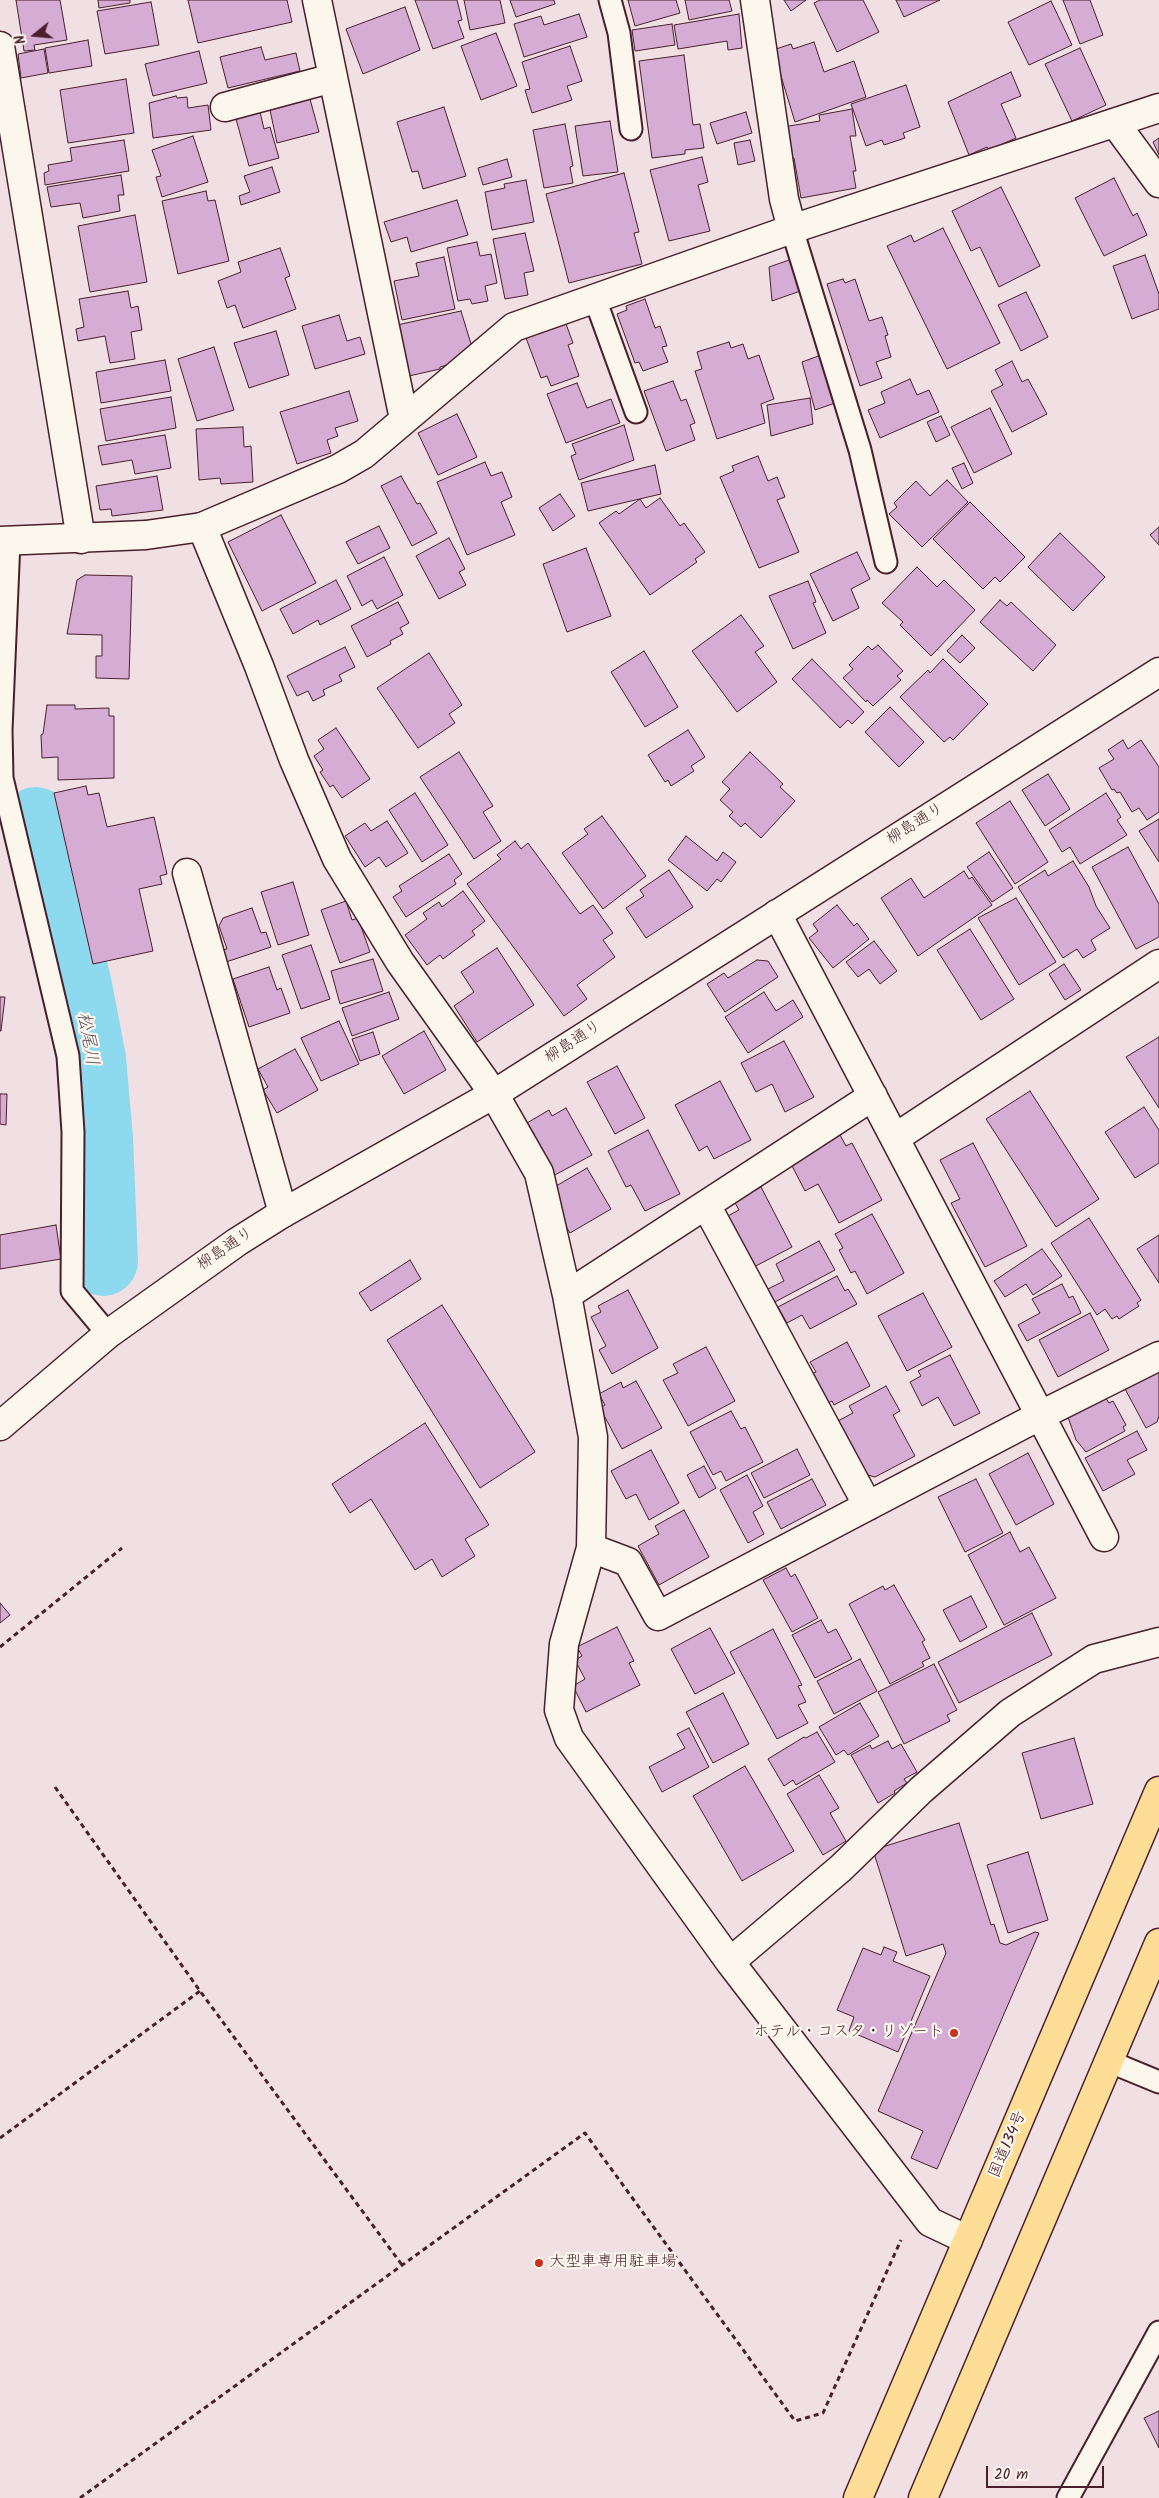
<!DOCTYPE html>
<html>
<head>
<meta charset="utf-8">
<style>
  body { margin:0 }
  #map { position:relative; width:1159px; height:2498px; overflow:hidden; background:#f0e0e4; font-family:Kalam,sans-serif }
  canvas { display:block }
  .north { position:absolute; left:10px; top:10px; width:50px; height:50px; -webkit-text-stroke:4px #fbf7ec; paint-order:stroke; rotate:253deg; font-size:14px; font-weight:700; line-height:20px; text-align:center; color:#4a1f2b }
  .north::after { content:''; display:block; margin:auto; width:18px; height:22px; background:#4a1f2b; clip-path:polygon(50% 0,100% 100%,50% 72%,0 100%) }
  .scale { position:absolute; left:986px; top:2466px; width:118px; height:22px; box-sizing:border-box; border:2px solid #4a1f2b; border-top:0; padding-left:6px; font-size:15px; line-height:18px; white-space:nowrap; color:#4a1f2b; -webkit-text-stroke:4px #fbf7ec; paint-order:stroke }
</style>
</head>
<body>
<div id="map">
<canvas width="1159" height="2498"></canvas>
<div class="north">N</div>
<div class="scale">20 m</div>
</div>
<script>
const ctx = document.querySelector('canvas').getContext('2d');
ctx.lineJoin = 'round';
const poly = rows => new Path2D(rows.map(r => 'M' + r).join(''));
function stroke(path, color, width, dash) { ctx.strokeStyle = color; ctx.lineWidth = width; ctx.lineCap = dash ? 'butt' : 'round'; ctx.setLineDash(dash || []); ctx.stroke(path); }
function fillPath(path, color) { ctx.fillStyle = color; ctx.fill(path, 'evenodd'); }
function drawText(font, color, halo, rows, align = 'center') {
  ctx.font = font + ' Kalam,"Klee One",sans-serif'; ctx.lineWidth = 4.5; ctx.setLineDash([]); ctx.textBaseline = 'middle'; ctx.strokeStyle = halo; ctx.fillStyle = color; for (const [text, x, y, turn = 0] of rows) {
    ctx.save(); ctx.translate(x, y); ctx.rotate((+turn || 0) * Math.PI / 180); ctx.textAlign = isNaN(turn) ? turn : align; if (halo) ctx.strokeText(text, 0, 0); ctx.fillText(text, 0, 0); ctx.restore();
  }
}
const river = poly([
  [36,822,77,986,91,1059,98,1138,103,1261]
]);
const building = poly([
  [16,0,60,0,67,40,34,45,35,50,24,51,16,0],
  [98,0,130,0,130,3,99,8,98,0],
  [188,0,287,0,292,22,198,43,188,0],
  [415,0,457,0,462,20,458,21,464,38,433,49,415,0],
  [464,0,500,0,505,23,470,30,464,0],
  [510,0,554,0,555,4,516,17,510,0],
  [628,0,676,0,680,13,635,26,628,0],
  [685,0,729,0,732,11,689,20,685,0],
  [784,0,806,0,791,11,784,0],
  [820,0,863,0,879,32,837,52,814,3,820,0],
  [896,0,940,0,904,17,896,0],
  [1063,0,1090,0,1103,35,1080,44,1063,0],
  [1051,1,1072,45,1029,65,1008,22,1051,1],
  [151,2,159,45,105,54,97,11,151,2],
  [405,7,420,50,363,74,346,29,405,7],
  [579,14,587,37,524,57,514,24,541,16,544,25,579,14],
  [739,14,742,48,728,50,727,41,678,49,674,25,739,14],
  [672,24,675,45,635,51,632,30,672,24],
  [496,33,517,86,481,100,461,46,496,33],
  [88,40,92,66,49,73,45,48,88,40],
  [814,42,824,72,854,61,866,97,795,122,773,50,791,44,793,49,814,42],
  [570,46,582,81,567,86,572,100,532,113,525,90,530,89,522,62,570,46],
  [261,47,265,60,296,53,300,71,228,88,220,57,261,47],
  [1080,48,1106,105,1072,121,1045,64,1080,48],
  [44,49,48,73,21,78,18,54,44,49],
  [199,51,207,83,153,96,145,64,199,51],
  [684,55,693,125,700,124,704,148,685,150,685,154,652,158,639,61,684,55],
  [1011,72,1021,96,1001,104,1016,138,989,150,987,147,969,155,948,102,1011,72],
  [126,79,134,133,68,143,60,90,126,79],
  [906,85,920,127,903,133,905,138,884,145,882,140,866,146,851,104,906,85],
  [176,96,177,98,187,97,188,108,208,105,211,130,153,138,149,103,176,96],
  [310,99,319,132,277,143,270,110,310,99],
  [444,107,466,176,423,189,418,171,412,172,397,122,444,107],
  [852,109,856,136,850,136,856,171,853,171,856,188,801,198,794,158,788,159,783,127,820,121,819,115,852,109],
  [260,112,264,129,270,127,279,158,249,166,236,119,260,112],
  [746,112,752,133,717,144,710,123,746,112],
  [610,121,618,172,583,176,575,126,610,121],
  [565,124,573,166,570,167,573,183,544,188,533,130,565,124],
  [193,136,208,182,162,197,156,177,161,176,152,150,193,136],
  [1159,138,1159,155,1153,142,1159,138],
  [124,140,129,171,45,185,44,173,49,171,48,165,72,161,70,148,124,140],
  [750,140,755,161,738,165,734,143,750,140],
  [702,157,708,182,698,185,710,231,669,241,650,170,702,157],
  [507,159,512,177,483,185,478,168,507,159],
  [272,167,280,192,241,205,239,196,250,192,244,176,272,167],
  [624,173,639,232,634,233,642,264,569,283,546,194,624,173],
  [121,175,124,195,118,195,120,211,83,218,80,203,51,207,47,187,121,175],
  [1114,178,1133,216,1137,213,1147,235,1104,256,1075,198,1114,178],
  [526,180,534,222,492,230,485,192,505,188,504,184,526,180],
  [1001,187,1040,266,999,287,980,247,971,251,952,211,1001,187],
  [206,191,208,201,215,200,229,261,178,274,162,201,206,191],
  [457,200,468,235,411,252,407,237,391,242,384,222,457,200],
  [135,215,147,282,90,292,78,226,135,215],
  [943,228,1000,343,947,369,887,246,911,235,914,242,943,228],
  [525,233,534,271,524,273,528,295,505,299,493,239,525,233],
  [477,242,480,256,491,254,497,283,485,286,488,301,472,304,470,299,458,301,447,248,477,242],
  [280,248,290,276,285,278,296,309,243,328,235,305,227,308,218,281,241,272,238,262,280,248],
  [1145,255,1159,294,1159,309,1132,319,1113,266,1145,255],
  [444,257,455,309,402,320,394,281,419,276,416,263,444,257],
  [795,258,806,289,772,301,769,267,795,258],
  [843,279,845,283,855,279,869,321,882,317,888,335,885,336,891,357,876,362,882,378,860,386,827,284,843,279],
  [128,291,131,308,138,306,142,330,131,332,135,359,110,363,105,336,78,341,76,329,84,327,79,299,128,291],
  [1026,292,1048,337,1021,351,998,305,1026,292],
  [645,299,655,328,660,326,667,346,662,347,668,362,643,371,639,362,635,363,617,314,627,310,626,306,645,299],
  [461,311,471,344,450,364,440,367,440,369,409,376,397,325,461,311],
  [339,315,347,341,360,337,365,354,315,369,302,326,339,315],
  [566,324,573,343,568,345,579,376,551,386,547,376,541,378,526,338,566,324],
  [276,331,289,375,249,388,234,343,276,331],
  [729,342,731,348,743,344,748,359,759,355,774,399,761,404,765,423,717,439,695,371,702,369,697,352,729,342],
  [214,347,234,410,197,421,178,359,214,347],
  [824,354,841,401,815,410,802,362,824,354],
  [165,360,171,391,101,403,96,372,165,360],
  [1012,361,1022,382,1028,379,1047,414,1012,432,991,391,1003,385,995,370,1012,361],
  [910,379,917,395,929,390,939,412,880,438,868,410,885,403,881,392,910,379],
  [673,381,681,401,686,399,695,423,690,425,695,440,666,451,644,391,673,381],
  [577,383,587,408,611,399,620,423,566,443,547,394,577,383],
  [349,391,358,421,335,428,338,436,327,440,331,453,297,464,280,412,349,391],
  [171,397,176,428,106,441,100,409,171,397],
  [810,398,813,424,771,436,767,405,810,398],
  [990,408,1012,454,974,473,951,427,990,408],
  [457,414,477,457,438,475,418,433,457,414],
  [941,416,950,435,936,442,927,422,941,416],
  [624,425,634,460,579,480,571,456,576,454,572,444,624,425],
  [243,427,244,447,251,446,253,482,221,484,220,478,199,480,196,429,243,427],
  [165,435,171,468,135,474,132,460,102,465,98,446,165,435],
  [758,456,768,481,777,477,785,497,777,500,799,552,759,568,720,477,734,471,732,466,758,456],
  [485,462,491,476,502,472,512,497,501,502,515,535,467,555,437,482,485,462],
  [964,463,973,483,962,489,952,468,964,463],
  [655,465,661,494,588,511,581,483,655,465],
  [157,476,163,510,112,516,111,509,100,510,96,486,157,476],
  [401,476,417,504,420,503,437,533,412,546,381,486,401,476],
  [947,480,968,502,922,547,889,514,897,507,894,503,916,481,930,496,947,480],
  [560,494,575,516,553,531,539,508,560,494],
  [660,498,680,526,684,523,705,552,695,559,697,562,650,595,599,523,616,511,619,514,640,499,646,508,660,498],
  [970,502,1025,557,1000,582,995,577,983,589,933,539,970,502],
  [281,515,316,583,262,611,228,542,281,515],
  [379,526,390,548,358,564,346,542,379,526],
  [1159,527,1159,545,1150,535,1159,527],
  [1060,533,1105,577,1073,611,1028,567,1060,533],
  [449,538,465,569,459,572,466,585,439,599,416,556,449,538],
  [586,548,611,616,567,632,543,564,586,548],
  [857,552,870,579,851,589,859,608,833,621,810,574,857,552],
  [384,557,403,595,377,609,372,600,362,606,347,576,384,557],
  [917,567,937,587,944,580,975,610,931,656,900,625,903,622,882,603,917,567],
  [85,575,132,576,129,679,96,678,96,656,102,656,102,635,67,634,77,580,85,575],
  [336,580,351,609,320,625,318,620,293,634,280,609,336,580],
  [808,581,816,602,813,603,826,633,793,649,769,596,808,581],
  [1000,600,1007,606,1011,602,1056,645,1033,671,980,622,1000,600],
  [398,602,409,623,400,628,403,634,390,641,391,644,367,657,351,626,398,602],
  [741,615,764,646,755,652,777,682,737,712,692,651,741,615],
  [962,635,975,648,960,663,947,651,962,635],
  [878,645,903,671,897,676,901,680,873,706,867,700,866,702,843,678,853,669,849,665,868,646,872,650,878,645],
  [345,647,355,667,339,675,342,681,323,690,325,695,313,701,308,691,297,696,287,676,345,647],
  [644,651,678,707,645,727,611,672,644,651],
  [429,653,462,705,449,714,455,723,418,748,377,688,429,653],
  [812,659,864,712,852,724,848,720,840,728,792,679,812,659],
  [943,659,988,704,953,740,950,737,944,742,900,697,928,670,930,673,943,659],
  [47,705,75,705,75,709,109,708,109,716,114,716,114,778,58,780,58,757,42,758,41,735,43,734,47,705],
  [890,707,924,742,899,767,865,732,890,707],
  [336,728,370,779,342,798,333,785,330,787,320,772,323,770,314,756,324,749,318,740,336,728],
  [688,730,705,757,691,766,694,771,671,786,668,780,665,782,648,755,688,730],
  [1123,740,1128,749,1141,740,1159,767,1159,812,1147,820,1139,808,1132,812,1120,792,1117,793,1114,789,1112,790,1099,768,1114,759,1108,750,1123,740],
  [459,752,493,806,483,812,501,841,474,859,420,777,459,752],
  [750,752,783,784,780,787,795,801,761,838,745,823,741,827,729,816,733,812,720,800,730,789,722,782,750,752],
  [1048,774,1070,809,1045,826,1022,790,1048,774],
  [86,786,88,795,99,793,107,827,154,817,167,874,160,876,162,884,139,889,153,951,93,964,54,793,86,786],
  [415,793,448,845,422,862,389,810,415,793],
  [1106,793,1121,817,1117,820,1127,835,1080,864,1070,847,1062,852,1049,830,1106,793],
  [1010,801,1048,862,1015,884,976,823,1010,801],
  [602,816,646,876,603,909,562,853,588,834,584,829,602,816],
  [1159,819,1159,862,1139,831,1159,819],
  [387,821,408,853,386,867,379,857,365,867,345,836,365,823,371,831,387,821],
  [686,836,717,861,723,852,736,862,721,882,717,879,707,891,668,860,686,836],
  [515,841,521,849,528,843,580,914,593,905,613,933,603,940,615,957,577,985,587,999,564,1016,467,884,501,859,497,855,515,841],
  [1128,847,1159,904,1159,937,1136,949,1092,867,1128,847],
  [989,852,1013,888,992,902,967,867,989,852],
  [449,854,462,874,454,880,456,884,406,917,393,897,402,891,399,886,449,854],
  [1073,861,1089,887,1096,906,1110,928,1091,940,1096,950,1083,958,1077,949,1063,958,1018,887,1045,870,1048,876,1073,861],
  [669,870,693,907,646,938,626,908,644,896,640,890,669,870],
  [964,871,969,879,972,877,992,905,918,956,881,898,911,878,924,898,964,871],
  [293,882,309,935,278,945,261,892,293,882],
  [463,891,485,921,472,931,475,935,443,959,440,955,427,965,405,935,427,919,423,913,439,902,442,907,463,891],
  [1016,898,1056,962,1019,985,978,918,1016,898],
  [346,901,352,920,358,918,370,952,340,963,321,910,346,901],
  [837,905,854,926,857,923,869,939,833,968,809,938,818,931,813,924,837,905],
  [252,908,261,933,266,932,271,947,226,962,221,950,227,949,219,926,223,918,252,908],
  [970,929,1014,999,981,1020,937,950,970,929],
  [874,941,897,971,880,984,869,969,858,977,846,962,874,941],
  [311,945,330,999,301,1009,282,955,311,945],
  [497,948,534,1005,477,1042,454,1006,474,992,461,972,497,948],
  [373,959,383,991,340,1004,331,971,373,959],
  [757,960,768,961,778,977,725,1012,707,984,724,973,728,978,757,960],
  [1064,964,1081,990,1065,1000,1049,974,1064,964],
  [269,967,277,990,281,988,290,1013,249,1027,233,979,269,967],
  [389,992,399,1019,352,1036,342,1008,389,992],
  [764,992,776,1011,793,1000,803,1017,748,1053,725,1017,764,992],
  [0,997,5,997,1,1031,0,1031,0,997],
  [339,1021,359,1064,321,1081,301,1038,339,1021],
  [424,1031,446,1070,404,1094,382,1056,424,1031],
  [373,1032,380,1054,360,1061,352,1039,373,1032],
  [1159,1037,1159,1108,1126,1057,1159,1037],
  [784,1041,814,1097,785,1112,772,1084,756,1092,741,1063,784,1041],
  [295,1049,318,1090,277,1113,263,1090,268,1087,258,1069,295,1049],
  [617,1066,645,1118,615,1134,587,1082,617,1066],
  [720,1081,751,1140,714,1159,707,1146,699,1151,675,1105,720,1081],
  [1030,1091,1099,1199,1056,1227,986,1119,1030,1091],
  [0,1094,7,1094,6,1125,0,1124,0,1094],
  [1144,1107,1159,1130,1159,1163,1135,1178,1105,1132,1144,1107],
  [566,1108,592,1155,551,1177,528,1137,534,1134,527,1123,549,1110,552,1116,566,1108],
  [648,1130,680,1194,645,1211,631,1185,626,1187,608,1151,648,1130],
  [840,1135,846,1146,852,1143,882,1200,839,1223,818,1184,805,1191,790,1162,840,1135],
  [973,1143,1027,1246,985,1267,951,1203,960,1199,940,1160,973,1143],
  [587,1168,611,1209,570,1233,556,1210,561,1207,551,1189,587,1168],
  [761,1187,792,1247,752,1268,726,1217,739,1210,734,1201,761,1187],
  [872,1214,904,1273,867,1294,855,1271,851,1273,839,1250,843,1248,835,1234,872,1214],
  [1089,1218,1141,1300,1137,1303,1139,1306,1119,1319,1117,1316,1112,1319,1105,1309,1097,1315,1051,1243,1089,1218],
  [56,1225,61,1259,0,1269,0,1235,56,1225],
  [1159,1235,1159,1283,1137,1249,1159,1235],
  [819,1241,835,1270,773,1303,766,1290,784,1281,776,1264,819,1241],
  [1042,1249,1062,1276,1033,1295,1026,1284,1005,1297,994,1281,1042,1249],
  [410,1260,421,1279,371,1311,359,1293,410,1260],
  [837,1276,845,1291,848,1289,857,1304,810,1329,802,1315,787,1323,778,1307,837,1276],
  [1062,1284,1069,1298,1073,1296,1081,1313,1027,1341,1018,1325,1040,1313,1032,1299,1062,1284],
  [628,1290,658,1348,612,1374,599,1350,606,1346,591,1317,601,1312,598,1306,628,1290],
  [923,1293,952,1347,907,1371,878,1316,923,1293],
  [442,1305,535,1452,480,1488,387,1340,442,1305],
  [1090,1313,1109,1350,1058,1377,1039,1340,1090,1313],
  [847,1342,870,1386,834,1405,832,1401,824,1405,811,1374,816,1372,810,1362,847,1342],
  [706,1347,735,1401,688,1426,663,1380,678,1373,673,1364,706,1347],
  [950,1355,980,1413,954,1426,938,1397,922,1406,910,1382,921,1376,918,1371,950,1355],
  [1159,1364,1159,1416,1157,1422,1146,1428,1124,1387,1159,1364],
  [636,1381,662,1428,622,1449,600,1408,605,1405,599,1394,621,1382,623,1388,636,1381],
  [886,1386,900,1411,893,1415,915,1456,875,1477,860,1473,834,1423,853,1413,849,1406,886,1386],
  [1105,1397,1109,1403,1113,1401,1126,1425,1123,1427,1125,1431,1086,1452,1076,1440,1068,1417,1105,1397],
  [731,1411,741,1429,745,1427,763,1462,726,1481,721,1471,713,1475,690,1432,731,1411],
  [425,1423,489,1525,465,1539,475,1556,442,1577,432,1559,415,1570,371,1499,350,1513,332,1484,425,1423],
  [1137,1431,1147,1450,1127,1460,1135,1474,1103,1491,1085,1458,1137,1431],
  [797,1449,810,1475,764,1498,751,1473,797,1449],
  [651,1450,679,1503,649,1520,636,1494,626,1499,611,1471,651,1450],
  [1028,1453,1054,1504,1016,1525,989,1474,1028,1453],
  [704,1466,716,1488,699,1498,687,1475,704,1466],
  [747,1475,763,1506,753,1512,764,1534,748,1543,720,1490,747,1475],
  [812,1479,826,1505,781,1529,767,1502,812,1479],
  [976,1479,1003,1533,965,1552,938,1497,976,1479],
  [684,1510,709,1557,659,1585,638,1546,659,1534,655,1526,684,1510],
  [1010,1532,1020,1552,1029,1547,1056,1598,1004,1625,968,1555,1010,1532],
  [786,1568,791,1577,795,1574,818,1618,792,1632,763,1580,786,1568],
  [894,1585,925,1640,922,1642,930,1658,922,1662,924,1666,890,1684,849,1604,883,1586,885,1590,894,1585],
  [971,1596,987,1627,960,1642,943,1610,971,1596],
  [0,1603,10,1615,0,1623,0,1603],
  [1032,1613,1052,1655,959,1703,938,1662,1032,1613],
  [821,1620,828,1633,836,1629,852,1659,815,1678,792,1635,821,1620],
  [617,1627,634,1661,629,1663,640,1685,586,1712,573,1686,585,1679,575,1660,582,1656,577,1647,617,1627],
  [710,1628,735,1673,695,1694,671,1649,710,1628],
  [773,1629,802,1685,798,1686,806,1702,798,1705,808,1723,777,1739,730,1652,773,1629],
  [860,1659,877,1691,834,1714,817,1681,860,1659],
  [934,1664,957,1710,947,1715,950,1721,904,1744,878,1692,934,1664],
  [723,1693,749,1744,713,1763,686,1712,723,1693],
  [860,1703,879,1736,848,1755,844,1750,836,1755,819,1727,860,1703],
  [689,1728,709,1767,662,1792,649,1767,685,1748,677,1734,689,1728],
  [817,1732,835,1762,796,1785,793,1780,784,1786,768,1759,804,1737,806,1738,817,1732],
  [1074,1738,1093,1804,1041,1819,1022,1753,1074,1738],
  [888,1741,892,1749,901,1744,917,1772,904,1779,907,1783,894,1791,895,1793,878,1803,851,1755,870,1745,872,1749,888,1741],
  [745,1766,794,1851,742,1881,693,1796,745,1766],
  [819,1775,839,1808,830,1813,846,1841,823,1855,787,1794,819,1775],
  [959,1823,991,1925,994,1924,1000,1943,1006,1945,1035,1932,1039,1933,937,2169,911,2158,923,2131,878,2111,946,1953,943,1944,906,1956,873,1850,959,1823],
  [1028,1852,1048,1920,1008,1933,987,1865,1028,1852],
  [884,1947,897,1952,893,1961,930,1976,898,2052,849,2031,854,2017,837,2010,863,1948,881,1955,884,1947],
  [1159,2411,1159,2448,1144,2418,1159,2411]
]);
const path = poly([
  [0,1647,122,1548],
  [55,1787,200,1991,402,2265],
  [0,2138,200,1991],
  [80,2498,585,2133,795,2421,823,2413,901,2240]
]);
const lane = poly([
  [610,0,619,33,631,129],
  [792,229,860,450,886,562],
  [595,299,636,412],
  [9,541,1,730,2,778,68,1056,73,1132,72,1291,108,1334],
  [1108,2061,1159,2082],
  [1068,2498,1159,2332]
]);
const street = poly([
  [317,0,404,419],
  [755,0,784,199,792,229],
  [0,46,81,539],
  [225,107,333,78],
  [1115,123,1159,183],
  [187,873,283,1213],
  [777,914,1104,1537],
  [895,1138,1159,964],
  [706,1205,868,1506],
  [567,1295,873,1096],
  [591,1548,628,1562,658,1616,1041,1415,1159,1356],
  [730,1962,841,1868,921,1790,1010,1713,1094,1659,1159,1642],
  [968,2240,930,2222,730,1962,569,1738,559,1710,564,1644,591,1548,593,1437,567,1295,539,1173,494,1094,400,962,337,859,294,760,259,666,202,527,338,469,364,454,514,327,792,229,1159,108]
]);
const secondary = poly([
  [0,541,146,535,202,527],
  [0,1426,108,1334,237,1242,283,1213,494,1094,1159,672]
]);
const highway = poly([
  [858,2498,1159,1791],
  [923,2498,1159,1943]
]);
const markers = [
  [954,2033,5,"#c8321e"],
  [539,2263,5,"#c8321e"]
];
const streetNames = [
  ["柳島通り",916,825,-32],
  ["柳島通り",574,1043,-33],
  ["柳島通り",226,1250,-34],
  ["国道134号",1009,2145,-67]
];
const poiNames = [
  ["ホテル・コスタ・リゾート",944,2033],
  ["大型車専用駐車場",549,2263,"left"]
];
const waterNames = [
  ["松尾川",86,1039,80]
];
stroke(river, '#8dd9ed', 70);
fillPath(building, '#d5acd3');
stroke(building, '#4a1f2b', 1);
stroke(lane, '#4a1f2b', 25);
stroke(street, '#4a1f2b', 31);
stroke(secondary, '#4a1f2b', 31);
stroke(highway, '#4a1f2b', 31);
stroke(path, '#4a1f2b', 3, [5, 4]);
stroke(lane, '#fbf7ec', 21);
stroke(street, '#fbf7ec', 28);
stroke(secondary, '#fbf7ec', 28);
stroke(highway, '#fedd96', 28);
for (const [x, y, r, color] of markers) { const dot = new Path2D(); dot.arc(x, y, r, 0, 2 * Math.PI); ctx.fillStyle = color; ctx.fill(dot); stroke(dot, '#fbf7ec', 2); }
drawText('16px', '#4a1f2b', '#fbf7ec', streetNames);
drawText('16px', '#4a1f2b', '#fbf7ec', poiNames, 'right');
drawText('italic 18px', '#5b4e5c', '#fbf7ec', waterNames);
</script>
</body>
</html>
